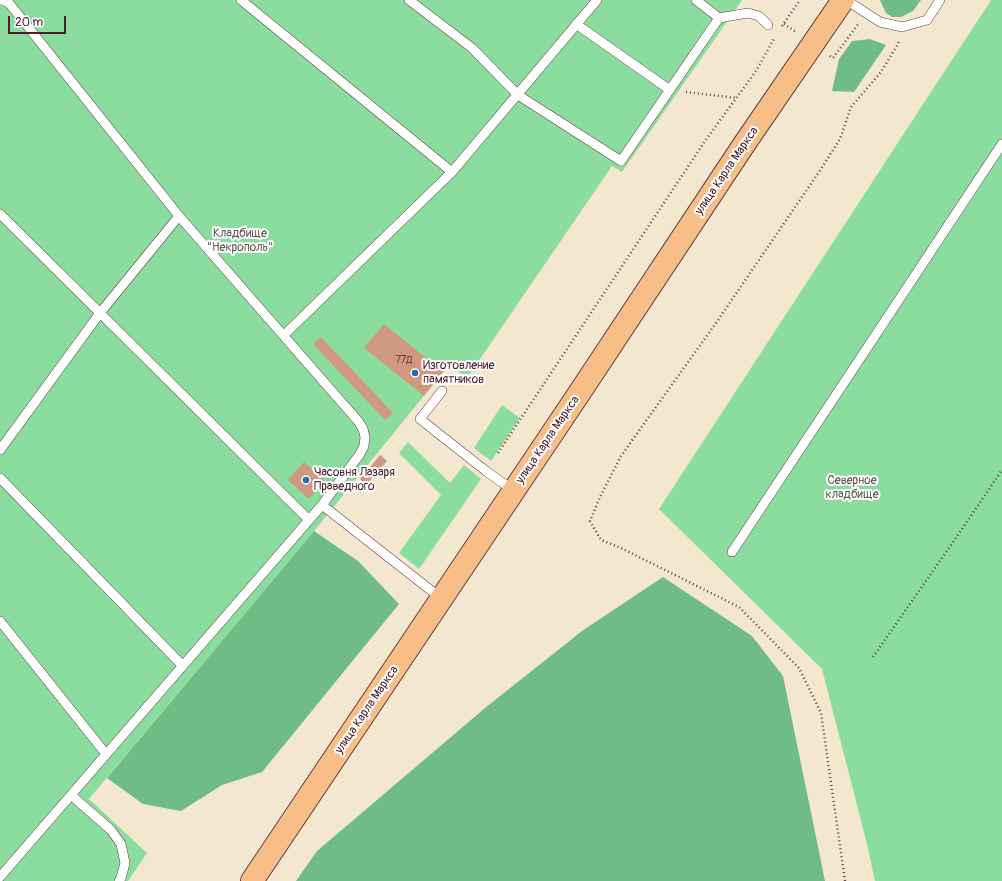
<!DOCTYPE html>
<html>
<head>
<meta charset="utf-8">
<style>
  body { margin:0 }
  #map { position:relative; width:1002px; height:881px; overflow:hidden; background:#f3e7d0; font-family:Pangolin,sans-serif }
  canvas { display:block }
  .scale { position:absolute; left:8px; top:16px; width:58px; height:18px; box-sizing:border-box; border:2px solid #4a1f2b; border-top:0; padding-left:5px; font-size:12px; line-height:14px; white-space:nowrap; color:#4a1f2b; -webkit-text-stroke:3px #fff; paint-order:stroke }
</style>
</head>
<body>
<div id="map">
<canvas width="1002" height="881"></canvas>
<div class="scale">20 m</div>
</div>
<script>
const ctx = document.querySelector('canvas').getContext('2d');
ctx.lineJoin = 'round';
function fillPath(path, color) { ctx.fillStyle = color; ctx.fill(path, 'evenodd'); }
const poly = rows => new Path2D(rows.map(r => 'M' + r).join(''));
function stroke(path, color, width, dash) { ctx.strokeStyle = color; ctx.lineWidth = width; ctx.lineCap = dash ? 'butt' : 'round'; ctx.setLineDash(dash || []); ctx.stroke(path); }
function drawText(font, color, halo, rows, align = 'center') {
  ctx.font = font + ' Pangolin,sans-serif'; ctx.lineWidth = 4; ctx.setLineDash([]); ctx.textBaseline = 'middle'; ctx.strokeStyle = halo; ctx.fillStyle = color; for (const [text, x, y, turn = 0] of rows) {
    ctx.save(); ctx.translate(x, y); ctx.rotate((+turn || 0) * Math.PI / 180); ctx.textAlign = isNaN(turn) ? turn : align; if (halo) ctx.strokeText(text, 0, 0); ctx.fillText(text, 0, 0); ctx.restore();
  }
}
const green = poly([
  [0,0,742,0,622,172,612,166,467,378,449,365,314,531,89,799,147,853,128,881,0,881],
  [991,0,1002,0,1002,881,875,881,867,844,822,669,659,509],
  [502,405,520,418,491,461,474,448],
  [408,442,450,483,464,465,481,479,419,569,399,553,441,495,399,453]
]);
const forest = poly([
  [880,0,921,0,913,11,901,17,892,17,886,13],
  [870,39,886,45,854,92,832,91,839,59,852,41],
  [314,531,358,561,399,604,262,772,222,785,181,811,143,804,107,778],
  [663,577,752,636,783,676,825,881,296,881,317,851,485,708,582,631]
]);
const building = poly([
  [384,324,443,372,424,396,364,348],
  [321,337,393,413,385,420,313,344],
  [380,455,387,461,366,485,360,479],
  [304,462,325,481,309,499,288,480]
]);
const path = poly([
  [784,24,796,32],
  [782,26,800,0],
  [830,56,833,58,859,23],
  [686,92,737,98],
  [498,453,705,141,756,71,775,37],
  [873,657,958,535,1002,470],
  [845,881,821,713,799,668,739,607,621,548,601,540,590,521,600,497,621,456,716,323,821,169,840,139,851,107,881,72,898,44,899,41]
]);
const service = poly([
  [241,0,452,172],
  [409,0,472,48,518,95,621,161,719,18],
  [696,0,719,18,748,13,759,16,768,25],
  [846,0,880,22,902,27,927,20,940,0],
  [576,24,670,90],
  [0,214,309,520],
  [284,335,452,172,597,0],
  [442,391,420,419,486,471,514,491],
  [0,450,100,313,179,216],
  [0,478,183,666],
  [322,505,442,599],
  [732,552,1002,144],
  [0,621,106,754],
  [71,795,111,830,121,844,125,863,121,878,119,881],
  [0,877,322,505,360,454,364,446,365,437,363,429,358,421,179,216,9,3,2,0]
]);
const primary = poly([
  [252,881,578,395,745,143,843,0]
]);
const markers = [
  [415,373,4,"#1f6fb2"],
  [306,480,4,"#1f6fb2"]
];
const numberNames = [
  ["77Д",404,360]
];
const streetNames = [
  ["улица Карла Маркса",727,171,-56],
  ["улица Карла Маркса",548,440,-56],
  ["улица Карла Маркса",367,710,-56]
];
const parkNames = [
  ["Кладбище",240,234],
  ["\"Некрополь\"",240,248],
  ["Северное",852,481],
  ["кладбище",852,495]
];
const poiNames = [
  ["Изготовление",423,366],
  ["памятников",423,380],
  ["Часовня Лазаря",314,473],
  ["Праведного",314,487]
];
fillPath(green, '#8add9f');
fillPath(forest, '#6fbc86');
fillPath(building, '#d09881');
stroke(service, '#633d44', 10);
stroke(primary, '#633d44', 24);
stroke(path, '#633d44', 2.5, [1, 3]);
stroke(service, '#fff', 9);
stroke(primary, '#f7be87', 22);
for (const [x, y, r, color] of markers) { const dot = new Path2D(); dot.arc(x, y, r, 0, 2 * Math.PI); ctx.fillStyle = color; ctx.fill(dot); stroke(dot, '#fff', 1.5); }
drawText('10px', '#6c3d40', null, numberNames);
drawText('12px', '#4a1f2b', '#fff', streetNames);
drawText('12px', '#5d584e', '#fff', parkNames);
drawText('12px', '#4a1f2b', '#fff', poiNames, 'left');
</script>
</body>
</html>
